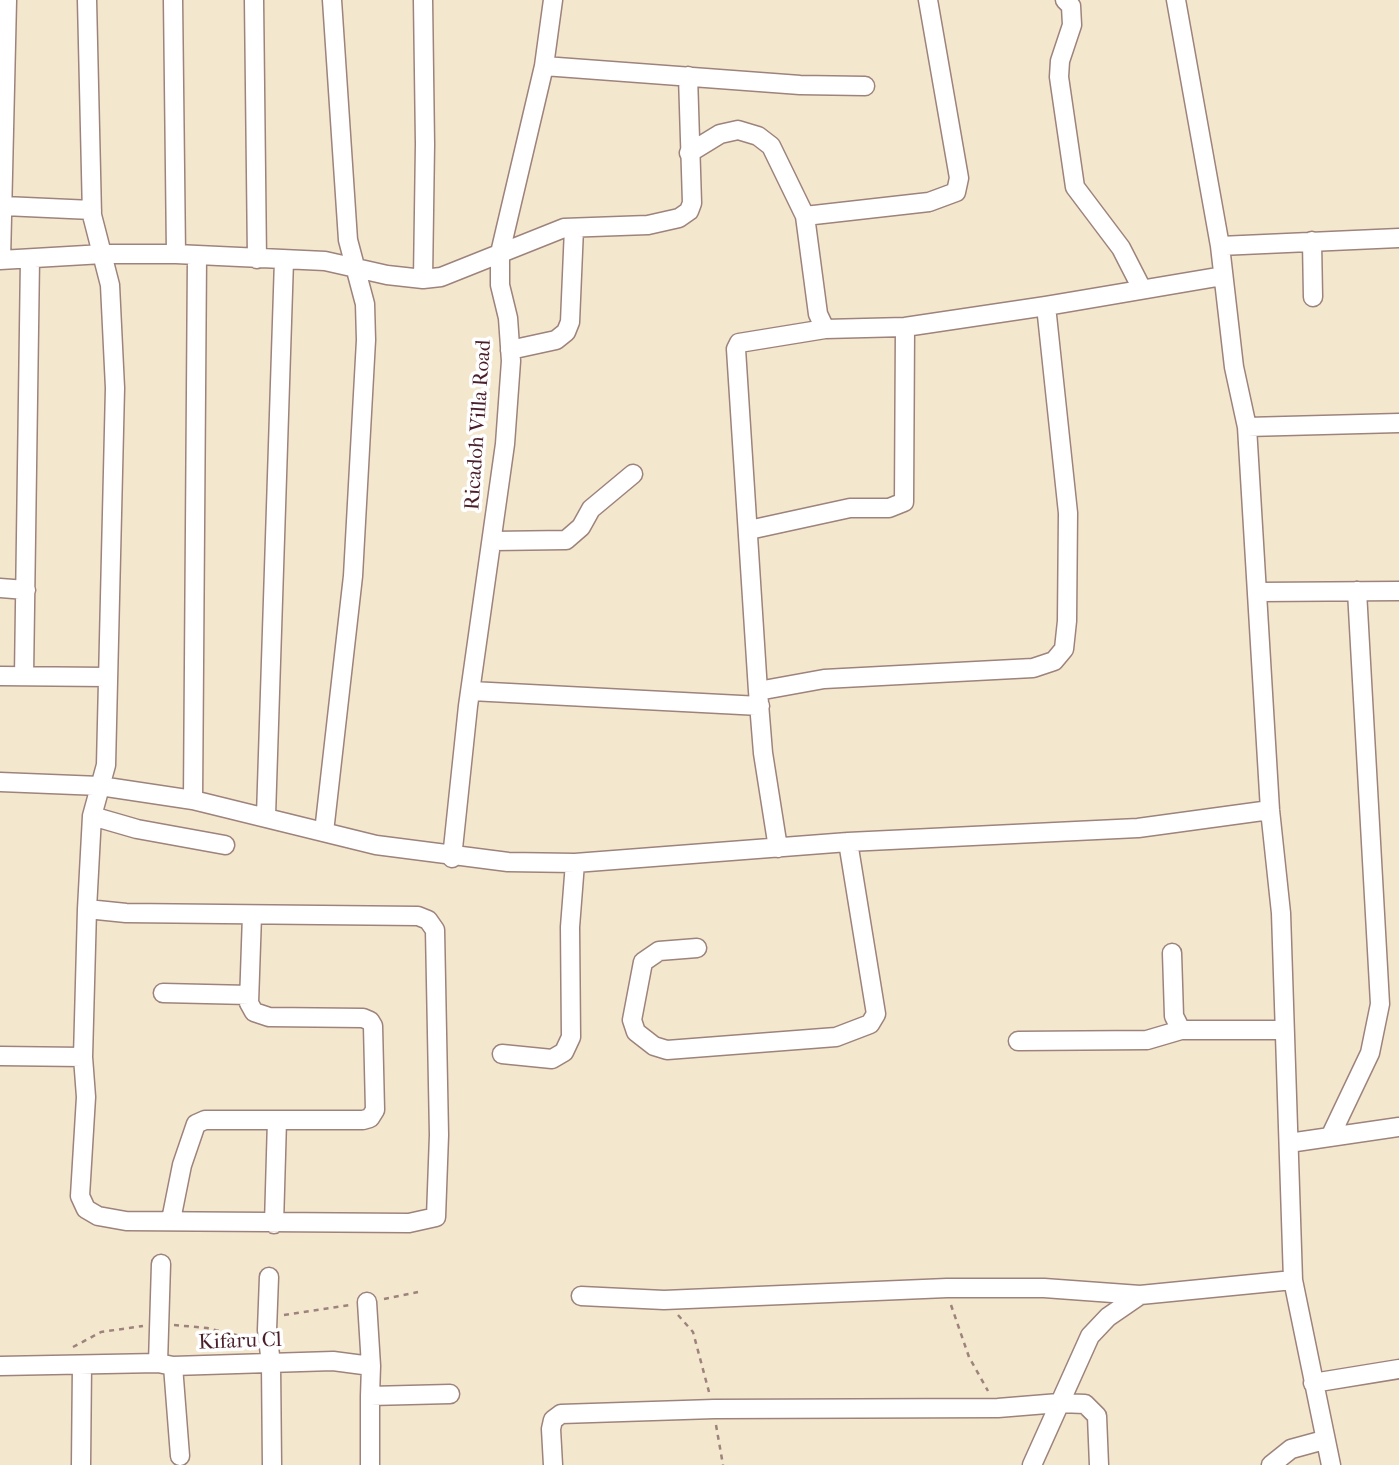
<!DOCTYPE html>
<html>
<head>
<meta charset="utf-8">
<style>
  body { margin:0 }
  canvas { display:block; background:#f3e7ce }
</style>
</head>
<body>
<canvas width="1399" height="1465"></canvas>
<script>
const ctx = document.querySelector('canvas').getContext('2d');
ctx.lineJoin = 'round';
const poly = rows => new Path2D(rows.map(r => 'M' + r).join(''));
function stroke(path, color, width, dash) { ctx.strokeStyle = color; ctx.lineWidth = width; ctx.lineCap = dash ? 'butt' : 'round'; ctx.setLineDash(dash || []); ctx.stroke(path); }
function drawText(font, color, halo, rows, align = 'center') {
  ctx.font = font + ' "IM FELL French Canon",serif'; ctx.lineWidth = 7; ctx.setLineDash([]); ctx.textBaseline = 'middle'; ctx.strokeStyle = halo; ctx.fillStyle = color; for (const [text, x, y, turn = 0] of rows) {
    ctx.save(); ctx.translate(x, y); ctx.rotate((+turn || 0) * Math.PI / 180); ctx.textAlign = isNaN(turn) ? turn : align; if (halo) ctx.strokeText(text, 0, 0); ctx.fillText(text, 0, 0); ctx.restore();
  }
}
const path = poly([
  [384,1299,418,1292],
  [951,1305,969,1357,988,1391],
  [284,1315,350,1305],
  [678,1315,693,1332,709,1392],
  [174,1325,207,1328,253,1339],
  [73,1347,101,1332,143,1326],
  [716,1425,723,1465]
]);
const minor = poly([
  [173,0,176,254],
  [254,0,257,259],
  [1065,0,1071,6,1072,25,1060,61,1059,77,1075,187,1121,248,1142,289],
  [1176,0,1220,246,1234,367,1247,427,1270,810,1281,913,1293,1280,1331,1465],
  [544,66,800,85,865,86],
  [689,153,720,134,738,130,758,136,771,146,805,216,818,314,825,329],
  [4,206,92,210],
  [805,216,929,202,956,192,959,178,928,0],
  [1312,241,1313,297],
  [1220,246,1399,238],
  [0,260,103,254,176,254,325,261,387,275,423,279,441,277,564,228,648,225,679,218,689,211,692,203,688,76],
  [1,260,7,0],
  [423,279,425,144,423,0],
  [510,350,556,340,566,332,570,322,574,228],
  [1247,427,1399,423],
  [749,530,850,508,889,508,904,502,905,327],
  [493,541,566,540,581,527,591,509,633,474],
  [0,588,26,590],
  [1259,592,1399,591],
  [0,676,107,677],
  [24,676,30,259],
  [471,691,760,706],
  [758,691,824,679,1033,668,1054,661,1064,649,1067,621,1068,513,1046,306],
  [0,782,100,786,193,800,376,845,508,862,575,863,848,842,1138,828,1270,810],
  [193,800,197,256],
  [92,816,137,829,225,845],
  [266,816,284,260],
  [324,832,353,576,366,340,365,304,348,240,332,0],
  [778,848,763,753,758,691,736,349,739,343,825,329,905,327,1046,306,1223,276],
  [452,858,468,706,505,444,511,361,508,318,500,285,500,253,544,66,553,0],
  [87,909,126,913,418,916,428,920,435,930,439,1135,436,1217,409,1223,126,1221,98,1216,86,1209,80,1196,86,1097,83,1057,87,909],
  [87,909,92,816,106,765,115,388,110,285,92,215,87,0],
  [697,948,659,951,643,962,632,1020,636,1032,654,1046,667,1050,836,1037,870,1024,876,1014,848,842],
  [1172,953,1174,1016,1181,1030],
  [163,993,249,995],
  [1018,1041,1147,1040,1181,1030,1284,1030],
  [502,1054,552,1059,564,1052,571,1037,570,927,575,863],
  [0,1056,83,1057],
  [1330,1137,1370,1053,1380,1004,1357,591],
  [1289,1143,1399,1127],
  [171,1220,182,1165,196,1124,205,1120,363,1120,370,1118,375,1110,373,1026,370,1021,363,1018,269,1017,254,1012,249,1003,252,915],
  [274,1224,277,1120],
  [269,1277,267,1330,271,1364,272,1465],
  [581,1296,664,1300,947,1288,1044,1288,1140,1295],
  [367,1302,371,1366],
  [158,1363,161,1264],
  [0,1366,158,1363,173,1366,333,1361,371,1366,370,1396,450,1394],
  [173,1366,180,1456],
  [1313,1383,1399,1369],
  [370,1396,370,1465],
  [81,1465,82,1365],
  [553,1465,551,1429,553,1420,561,1414,714,1409,998,1408,1059,1403,1085,1404,1097,1416,1099,1465],
  [1032,1465,1090,1336,1108,1317,1140,1295,1293,1280],
  [1271,1465,1291,1449,1324,1440]
]);
const streetNames = [
  ["Ricadoh Villa Road",479,425,-86],
  ["Kifaru Cl",240,1342,-2]
];
stroke(minor, '#9e837c', 21);
stroke(path, '#9e837c', 2.5, [5, 5]);
stroke(minor, '#fff', 18);
drawText('21px', '#4a1f2b', '#fff', streetNames);
</script>
</body>
</html>
